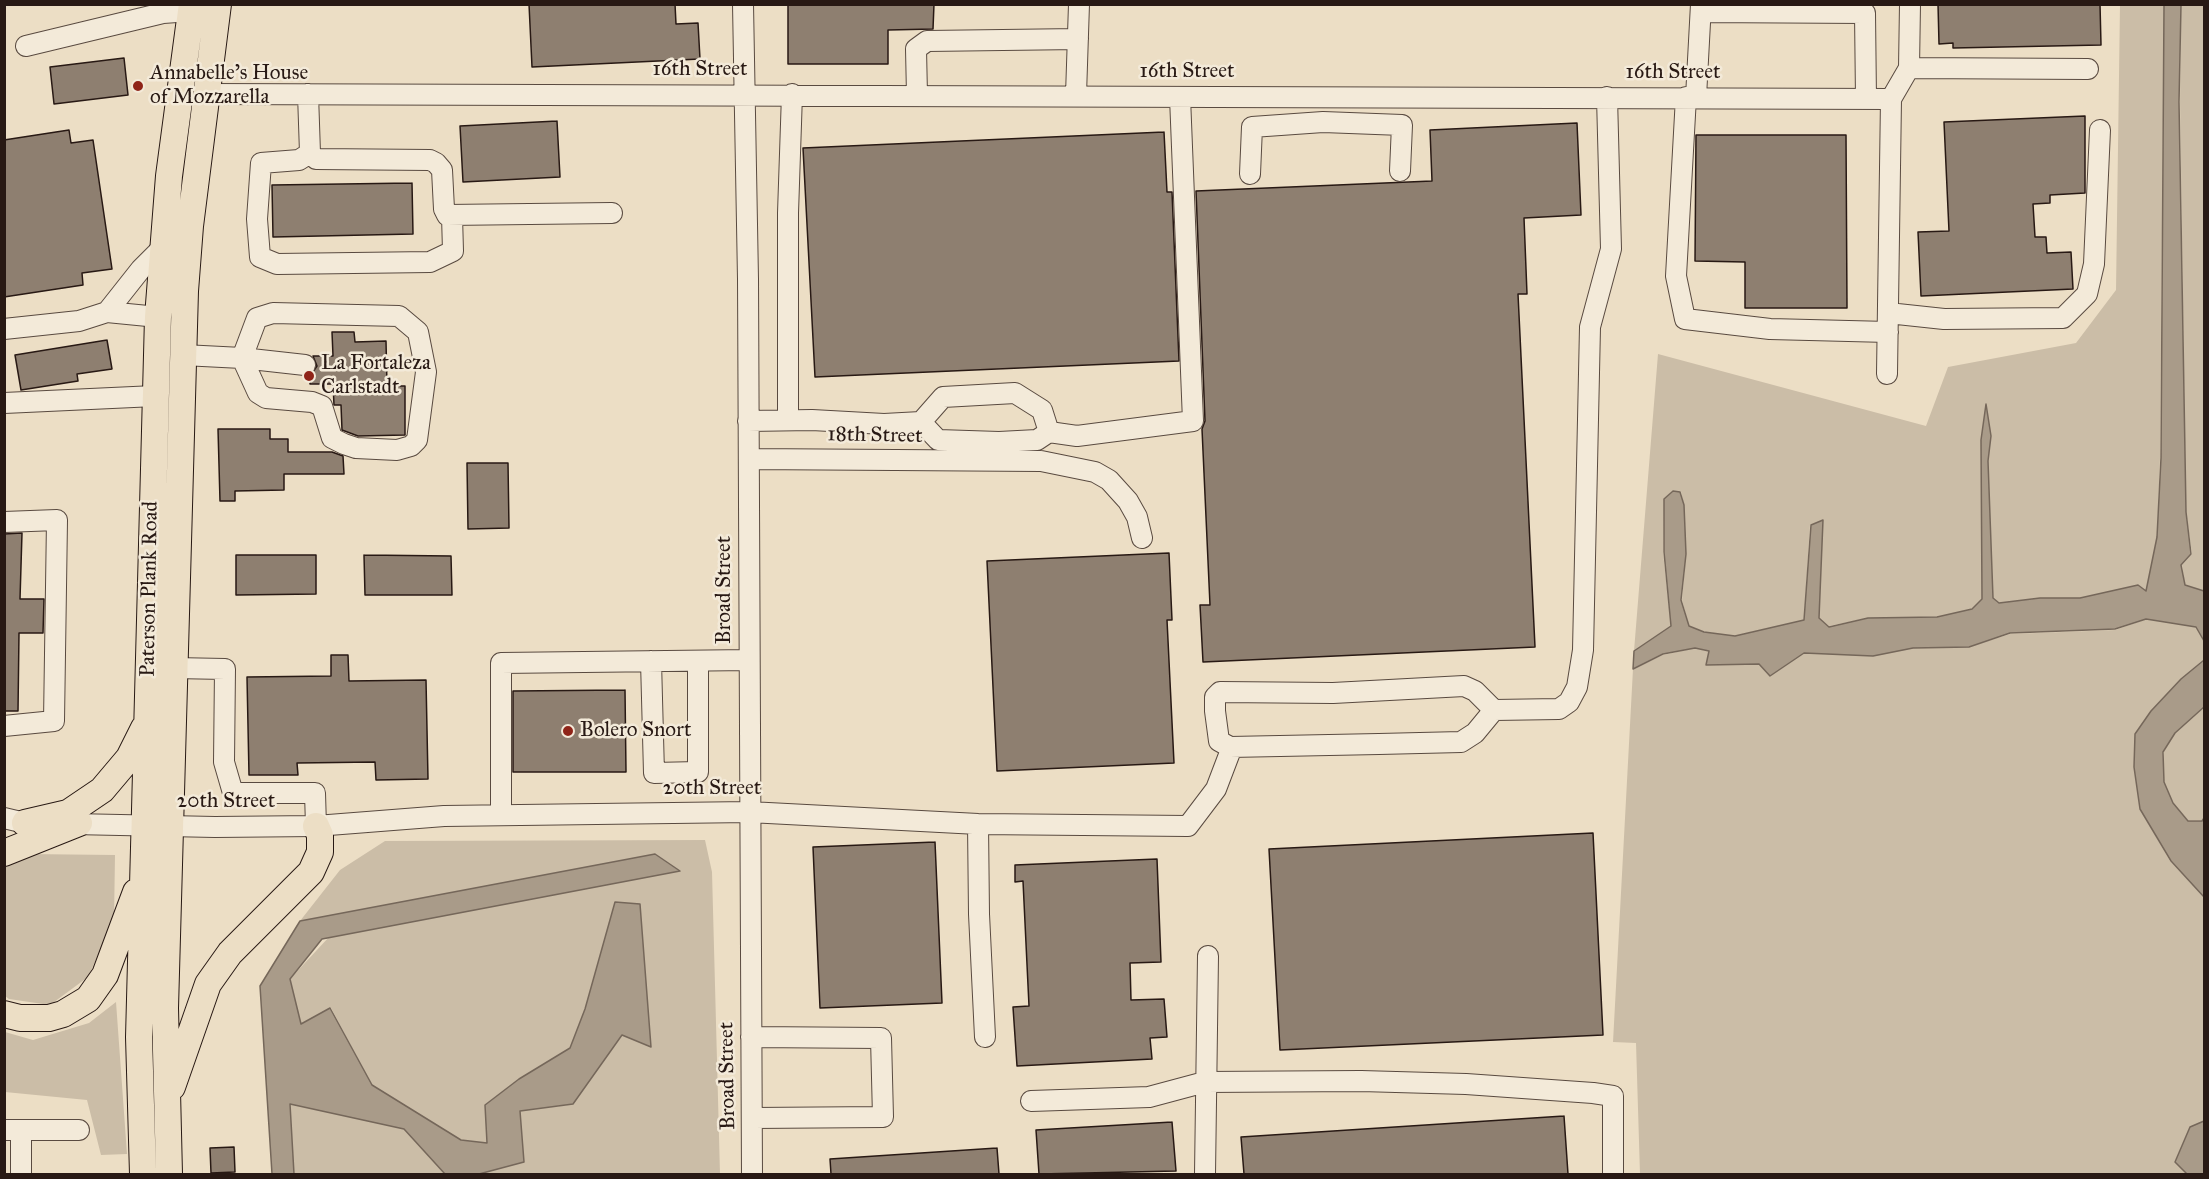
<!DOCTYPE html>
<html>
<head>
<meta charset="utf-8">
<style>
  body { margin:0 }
  #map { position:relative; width:2209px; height:1179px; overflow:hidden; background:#ecdec5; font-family:"IM FELL Great Primer",serif }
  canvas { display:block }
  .frame { position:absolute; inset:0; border:6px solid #281914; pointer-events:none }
</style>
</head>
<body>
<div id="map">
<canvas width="2209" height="1179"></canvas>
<div class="frame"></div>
</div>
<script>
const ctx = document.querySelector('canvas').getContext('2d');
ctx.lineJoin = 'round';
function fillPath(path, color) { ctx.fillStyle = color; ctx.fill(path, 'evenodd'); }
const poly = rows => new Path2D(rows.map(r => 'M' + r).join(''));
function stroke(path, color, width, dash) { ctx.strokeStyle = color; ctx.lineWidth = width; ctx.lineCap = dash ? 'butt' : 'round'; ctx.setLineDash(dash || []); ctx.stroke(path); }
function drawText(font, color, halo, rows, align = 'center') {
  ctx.font = font + ' "IM FELL Great Primer",serif'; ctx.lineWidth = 5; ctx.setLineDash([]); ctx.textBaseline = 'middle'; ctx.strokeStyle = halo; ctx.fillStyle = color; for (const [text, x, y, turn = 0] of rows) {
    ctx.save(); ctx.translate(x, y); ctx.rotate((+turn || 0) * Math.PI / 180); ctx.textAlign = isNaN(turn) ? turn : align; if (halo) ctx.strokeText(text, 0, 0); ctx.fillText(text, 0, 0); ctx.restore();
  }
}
const green = poly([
  [2120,5,2164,5,2160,458,2157,537,2146,591,2138,585,2080,598,2040,598,1999,603,1993,598,1988,461,1991,436,1986,406,1981,439,1982,599,1971,609,1938,617,1868,618,1829,626,1819,618,1823,520,1810,525,1804,620,1734,636,1705,632,1689,626,1682,600,1686,554,1684,505,1681,492,1672,491,1664,499,1663,552,1671,626,1634,651,1658,354,1926,426,1948,367,2076,343,2116,290],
  [2181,5,2204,5,2204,591,2185,585,2182,565,2192,554,2186,512,2180,102],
  [2147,619,2196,627,2204,642,2204,659,2181,679,2151,711,2135,734,2134,767,2140,809,2170,861,2204,897,2204,1121,2190,1127,2175,1161,2186,1174,1640,1174,1636,1043,1613,1042,1633,669,1663,655,1695,648,1709,651,1707,665,1759,664,1770,676,1804,653,1873,656,1913,648,1969,647,2010,634,2115,630],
  [2204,708,2204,818,2202,820,2188,820,2173,803,2164,782,2164,751,2175,733],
  [705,840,712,872,720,1174,479,1174,524,1162,520,1111,567,1105,623,1035,651,1046,585,1009,570,1048,519,1079,485,1105,488,1143,461,1140,372,1085,331,1008,301,1024,290,979,329,937,680,871,655,854,300,921,340,870,385,841],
  [26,854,115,855,114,920,88,977,50,1005,9,999,5,996,4,860],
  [116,1002,127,1154,101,1155,87,1100,5,1092,5,1032,33,1040,89,1023],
  [290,1103,404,1129,445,1174,294,1174]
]);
const water = poly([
  [2164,5,2181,5,2179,102,2186,512,2191,554,2181,565,2185,585,2204,591,2204,641,2196,627,2146,619,2115,629,2010,633,1969,647,1913,648,1873,656,1804,653,1770,676,1759,664,1706,665,1709,651,1695,648,1663,654,1633,669,1634,651,1671,626,1664,552,1664,499,1673,491,1680,492,1684,505,1686,554,1681,600,1689,626,1704,632,1735,636,1804,620,1811,525,1823,520,1819,618,1829,627,1868,618,1937,617,1972,609,1982,599,1981,440,1986,404,1991,436,1988,461,1993,598,1999,603,2040,598,2080,598,2138,585,2146,591,2157,537,2161,458,2164,5],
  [2204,660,2204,707,2175,733,2163,752,2164,782,2173,803,2188,821,2202,821,2204,818,2204,897,2171,861,2140,809,2134,767,2135,734,2151,711,2181,679,2204,660],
  [655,854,680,871,322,939,290,979,301,1024,330,1008,372,1085,461,1140,487,1143,485,1105,519,1079,570,1048,585,1009,615,902,640,904,651,1047,622,1035,573,1104,520,1111,524,1162,479,1174,445,1174,404,1129,290,1104,294,1174,272,1174,260,986,300,921,655,854],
  [2204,1121,2204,1174,2187,1174,2175,1162,2190,1127,2204,1121]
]);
const building = poly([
  [529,4,675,4,676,24,698,23,700,59,532,67,529,4],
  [788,4,934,4,933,29,888,30,888,64,788,64,788,4],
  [1938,4,2100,4,2101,45,1953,48,1953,43,1939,44,1938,4],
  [124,58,128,95,54,104,50,67,124,58],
  [2085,116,2085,193,2050,195,2050,203,2033,204,2035,237,2046,237,2047,253,2071,252,2073,289,1921,296,1918,232,1949,231,1944,122,2085,116],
  [557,121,560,177,463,182,460,126,557,121],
  [1577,123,1581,215,1524,218,1527,294,1518,294,1535,647,1203,662,1200,605,1210,605,1202,429,1205,421,1196,191,1432,181,1430,130,1577,123],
  [69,130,71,143,93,140,112,269,82,273,83,285,4,297,4,140,69,130],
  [1164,132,1167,192,1172,192,1179,361,815,377,803,148,1164,132],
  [1696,135,1846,135,1847,308,1745,308,1745,262,1695,261,1696,135],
  [412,183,413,234,273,237,272,185,412,183],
  [332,332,354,332,355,342,386,341,387,386,405,386,405,435,358,436,342,430,341,405,334,405,333,384,310,384,310,376,317,366,313,356,333,356,332,332],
  [107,340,112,369,77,374,78,381,21,390,15,355,107,340],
  [218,429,270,429,270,439,288,439,288,452,332,452,343,456,344,474,284,474,284,490,235,491,235,501,220,501,218,429],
  [467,463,508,463,509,528,468,529,467,463],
  [22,533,20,599,44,599,43,633,19,633,18,711,4,711,4,534,22,533],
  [1169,553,1172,620,1167,620,1174,763,997,771,987,561,1169,553],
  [236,555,316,555,316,594,236,595,236,555],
  [364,555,451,556,452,595,365,595,364,555],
  [331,655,348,655,349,681,426,680,428,779,376,780,375,762,297,763,298,775,249,775,247,677,331,676,331,655],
  [625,690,626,772,513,772,513,691,625,690],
  [1593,833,1603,1035,1280,1050,1269,849,1593,833],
  [935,842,942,1003,820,1008,813,847,935,842],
  [1157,859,1161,962,1130,963,1131,1000,1164,999,1167,1037,1150,1038,1152,1059,1017,1066,1013,1007,1029,1006,1023,881,1015,882,1015,865,1157,859],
  [1564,1116,1568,1174,1244,1174,1241,1137,1564,1116],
  [1172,1122,1176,1171,1039,1174,1036,1130,1172,1122],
  [234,1147,235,1172,211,1173,210,1148,234,1147],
  [997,1148,999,1174,831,1174,830,1159,997,1148]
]);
const minor = poly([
  [743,4,748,279,752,1174],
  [1910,4,1909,68,2088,69],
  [1701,12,1865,13,1866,99],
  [26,46,163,13,191,11],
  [206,94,1891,99,1887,374],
  [308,94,310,153,316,159,430,160,436,163,442,170,444,209,447,215,612,213],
  [917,95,916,49,927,41,1078,39],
  [1076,95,1079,4],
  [1686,97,1676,276,1685,319,1770,329,1888,332],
  [1696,97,1701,4],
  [1891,99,1909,68],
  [310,153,299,160,261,163,257,219,260,257,277,264,430,262,453,251,452,216],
  [1250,174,1252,127,1323,122,1402,125,1400,171],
  [107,312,141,269,162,248],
  [1888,313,1944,319,2063,318,2087,294,2094,264,2100,130],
  [4,329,79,321,107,312,158,317],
  [183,355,242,358,257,318,273,313,399,316,418,332,426,372,417,440,411,446,397,450,356,448,344,444,332,438,322,406,312,402,266,398,258,393,242,358],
  [242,358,305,365],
  [4,403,155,396],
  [788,420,788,213,792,94],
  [748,421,812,420,884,424,921,422,943,397,1015,393,1042,410,1049,432],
  [921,422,938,440,999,442,1037,440,1049,432,1077,436,1193,421,1180,97],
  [749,459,1041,461,1095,472,1109,480,1128,501,1137,517,1142,538],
  [4,522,57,520,54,721,4,726],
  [651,661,654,773,698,772,698,661],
  [174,668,225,669,224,762,233,793,315,793,316,826],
  [1494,710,1475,691,1464,686,1333,693,1220,692,1215,697,1215,711,1219,741,1230,747,1379,744,1461,742,1475,733,1494,710,1559,709,1569,702,1577,687,1583,650,1590,327,1611,249,1607,97],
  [501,815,501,663,749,660],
  [4,818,25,823,215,827,316,826,444,816,749,812,978,824,1188,826,1216,789,1232,747],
  [978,824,979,914,985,1037],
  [751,1037,881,1038,883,1117,753,1118],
  [1031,1101,1149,1097,1205,1082,1361,1081,1466,1084,1593,1093,1613,1096,1613,1174],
  [4,1130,79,1130],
  [21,1174,21,1130],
  [1205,1174,1208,956]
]);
const major = poly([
  [25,823,68,813,102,790,129,758,144,728],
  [4,853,79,823],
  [4,1014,20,1018,49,1018,63,1014,88,999,105,975,136,892],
  [172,1087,208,984,230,953,311,872,320,852,320,835,316,826],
  [143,1174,139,1037,158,317,169,176,192,4],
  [169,1174,165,1008,185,291,190,226,218,4]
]);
const markers = [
  [138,86,6,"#8f2418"],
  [309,376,6,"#8f2418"],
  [568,731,6,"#8f2418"]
];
const streetNames = [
  ["16th Street",700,70],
  ["16th Street",1187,72],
  ["16th Street",1673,73],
  ["18th Street",875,436,1],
  ["Paterson Plank Road",150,589,-89],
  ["Broad Street",725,590,-90],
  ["20th Street",712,789],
  ["20th Street",226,802],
  ["Broad Street",728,1076,-91]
];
const poiNames = [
  ["Annabelle's House",150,74],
  ["of Mozzarella",150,98],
  ["La Fortaleza",321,364],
  ["Carlstadt",321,388],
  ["Bolero Snort",580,731]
];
fillPath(green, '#cbbda7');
fillPath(water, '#a99b89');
stroke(water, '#75675a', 1.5);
fillPath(building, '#8e7f70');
stroke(building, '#281914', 1.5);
stroke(minor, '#594a40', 22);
stroke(major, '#281914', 28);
stroke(minor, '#f3ead9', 20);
stroke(major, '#ecdec5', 26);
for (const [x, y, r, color] of markers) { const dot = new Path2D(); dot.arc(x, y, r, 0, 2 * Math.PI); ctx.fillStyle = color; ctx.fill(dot); stroke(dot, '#f3ead9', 2); }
drawText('21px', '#281914', '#f3ead9', streetNames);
drawText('21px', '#281914', '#f3ead9', poiNames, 'left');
</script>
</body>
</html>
